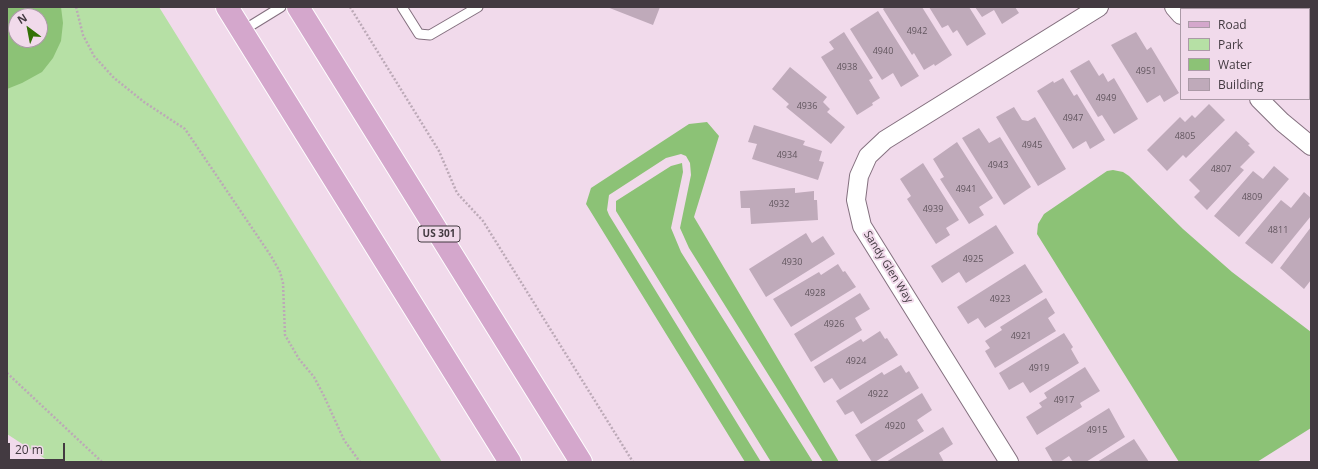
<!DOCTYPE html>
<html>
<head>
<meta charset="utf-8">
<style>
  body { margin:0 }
  #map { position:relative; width:1318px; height:469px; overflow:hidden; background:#f1daeb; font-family:"Open Sans",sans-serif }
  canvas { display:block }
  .frame { position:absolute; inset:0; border:8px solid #433a41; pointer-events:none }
  .legend { position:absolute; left:1180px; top:8px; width:130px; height:92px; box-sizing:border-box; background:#f1daeb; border:1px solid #ab9aa7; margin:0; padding:5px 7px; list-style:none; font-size:12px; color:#433a41 }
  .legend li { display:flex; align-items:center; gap:8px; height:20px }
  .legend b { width:20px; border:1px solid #ab9aa7 }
  .north { position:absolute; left:8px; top:8px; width:40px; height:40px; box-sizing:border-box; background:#f1daeb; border:1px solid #ab9aa7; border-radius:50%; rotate:328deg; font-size:11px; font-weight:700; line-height:16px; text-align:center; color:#433a41 }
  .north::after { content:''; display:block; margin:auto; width:14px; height:18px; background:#337106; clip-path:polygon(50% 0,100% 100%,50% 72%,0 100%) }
  .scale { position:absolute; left:8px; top:443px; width:57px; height:18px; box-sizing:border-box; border:2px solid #433a41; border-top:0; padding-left:5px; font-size:12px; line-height:14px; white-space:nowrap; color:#433a41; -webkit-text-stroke:3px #f1daeb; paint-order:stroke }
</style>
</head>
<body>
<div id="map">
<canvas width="1318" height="469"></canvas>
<div class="frame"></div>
<ul class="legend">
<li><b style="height:5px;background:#d4a7cc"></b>Road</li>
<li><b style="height:11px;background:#b6e0a5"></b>Park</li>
<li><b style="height:11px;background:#8cc276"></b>Water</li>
<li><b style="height:11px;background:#bfaaba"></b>Building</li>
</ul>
<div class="north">N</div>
<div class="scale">20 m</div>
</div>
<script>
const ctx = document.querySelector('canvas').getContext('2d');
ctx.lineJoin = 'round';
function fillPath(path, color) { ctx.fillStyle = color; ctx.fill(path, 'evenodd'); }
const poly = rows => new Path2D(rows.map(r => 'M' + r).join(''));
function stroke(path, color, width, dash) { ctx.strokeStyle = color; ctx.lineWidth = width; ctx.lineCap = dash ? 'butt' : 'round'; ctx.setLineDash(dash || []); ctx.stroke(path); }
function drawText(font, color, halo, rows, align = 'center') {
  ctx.font = font + ' "Open Sans",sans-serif'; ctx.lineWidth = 4; ctx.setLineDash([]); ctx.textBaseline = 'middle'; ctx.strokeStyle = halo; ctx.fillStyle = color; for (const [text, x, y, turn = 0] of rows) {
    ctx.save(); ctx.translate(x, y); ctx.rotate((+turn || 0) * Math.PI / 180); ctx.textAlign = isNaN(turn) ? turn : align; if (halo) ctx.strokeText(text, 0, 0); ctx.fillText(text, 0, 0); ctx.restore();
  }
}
const green = poly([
  [7,7,159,7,442,462,50,462,7,434],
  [16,16,40,16,40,40,16,40]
]);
const water = poly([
  [7,7,61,7,63,23,61,41,53,58,42,72,22,83,7,89],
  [16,16,40,16,40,40,16,40],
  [707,122,719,136,694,217,839,462,823,462,689,248,680,228,691,175,690,163,686,156,681,154,666,158,609,195,607,210,609,215,761,462,745,462,586,204,591,188,689,124],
  [682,163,683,172,671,228,681,252,813,462,771,462,616,211,616,201,671,166],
  [1113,170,1123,172,1129,176,1183,229,1232,272,1311,332,1311,428,1257,462,1179,462,1037,234,1038,224,1044,214,1107,171]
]);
const building = poly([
  [607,7,660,7,653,25],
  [885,7,922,7,952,55,935,66,934,64,924,70,914,53,912,55,883,9],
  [929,7,969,7,986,34,967,46,957,30,953,33,948,25,942,28],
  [975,7,1015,7,1019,13,1002,24,994,10,982,17],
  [878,11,919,76,901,87,893,73,882,80,850,29],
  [844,32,873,78,869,80,880,98,872,103,873,105,857,115,821,57,834,49,829,42],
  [1136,32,1147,50,1151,47,1179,93,1164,102,1160,95,1147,103,1111,45],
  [1089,60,1099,76,1103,73,1108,82,1114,78,1138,119,1114,134,1102,115,1098,117,1070,71],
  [790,67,827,97,823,102,830,109,827,112,845,127,831,144,786,107,789,104,772,89],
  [1063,78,1074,96,1077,94,1105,140,1090,149,1086,141,1073,149,1037,91,1053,81,1054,83],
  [1209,104,1225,120,1186,158,1183,155,1167,171,1147,150,1180,117,1185,122,1192,115,1195,118],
  [1014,107,1022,120,1028,121,1035,117,1066,169,1038,186,996,117],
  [754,125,805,141,803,145,822,151,819,161,824,162,818,180,752,159,757,144,748,142],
  [979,128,989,143,1000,137,1031,187,1004,205,962,138],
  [1236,131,1250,144,1248,145,1255,152,1240,167,1244,170,1207,210,1194,197,1200,191,1189,180],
  [957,142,993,198,979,207,984,215,969,224,940,179,944,177,933,159],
  [923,163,959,220,946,228,950,235,936,244,907,199,911,196,900,179],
  [1274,166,1289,179,1239,237,1214,216,1253,171,1263,179],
  [795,188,795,193,814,191,814,200,817,200,818,220,751,224,750,208,741,208,740,191],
  [1304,192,1311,198,1311,216,1272,264,1245,243,1281,200,1291,208],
  [996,225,1014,253,966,283,959,272,942,283,931,266],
  [1311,227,1311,280,1304,289,1280,268],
  [806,233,812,243,823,236,835,254,766,297,749,269],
  [838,264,843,272,845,271,856,287,791,327,773,299,819,272,821,275],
  [1025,264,1043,292,985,328,978,318,968,324,957,307],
  [860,293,870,309,855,318,862,330,811,362,794,334],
  [1046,298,1055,313,1048,318,1056,331,995,368,985,351,990,348,985,341,1002,330,1000,327],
  [880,331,885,339,887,338,898,355,840,390,832,378,824,383,814,367,861,339,863,342],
  [1064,333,1073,347,1071,349,1079,363,1030,393,1023,382,1009,390,999,373],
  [901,365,906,373,909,371,919,388,861,424,853,411,845,415,836,401,882,372,884,375],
  [1085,367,1100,391,1080,403,1082,407,1037,435,1026,417,1042,407,1039,403,1047,398,1044,393],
  [922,393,932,410,917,420,924,431,875,462,872,462,855,435],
  [1109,408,1125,437,1086,462,1073,462,1069,456,1060,462,1053,462,1045,448],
  [943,427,953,444,939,453,944,462,886,462],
  [1134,439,1149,462,1097,462]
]);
const path = poly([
  [76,7,83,35,94,56,114,78,144,102,185,129,271,256,280,272,283,283,285,335,299,359,314,377,324,396,344,440,360,462],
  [350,7,439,151,457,193,483,221,633,462],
  [7,373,102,462]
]);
const lane = poly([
  [402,7,419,34,430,35,478,7],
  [242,31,281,7]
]);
const street = poly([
  [1174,7,1181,15],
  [1289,7,1291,9],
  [1309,29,1311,31],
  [1259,99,1282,122,1311,146],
  [1009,462,862,226,856,200,859,176,868,156,885,140,1099,7]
]);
const primary = poly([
  [227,7,510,462],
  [298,7,581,462]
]);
const numberNames = [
  ["4942",917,31],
  ["4940",883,51],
  ["4938",847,67],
  ["4951",1146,71],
  ["4949",1106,98],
  ["4936",807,106],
  ["4947",1073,118],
  ["4805",1185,136],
  ["4945",1032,145],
  ["4934",787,155],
  ["4943",998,165],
  ["4807",1221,169],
  ["4941",966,189],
  ["4809",1252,197],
  ["4932",779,204],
  ["4939",933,209],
  ["4811",1278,230],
  ["4925",973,259],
  ["4930",792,262],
  ["4928",815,293],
  ["4923",1000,299],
  ["4926",834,324],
  ["4921",1021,336],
  ["4924",856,361],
  ["4919",1039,368],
  ["4922",878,394],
  ["4917",1064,400],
  ["4920",895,426],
  ["4915",1097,430]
];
const shields = [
  [439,234,42]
];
const shieldNames = [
  ["US 301",439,234]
];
const streetNames = [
  ["Sandy Glen Way",888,267,58]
];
fillPath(green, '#b6e0a5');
fillPath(water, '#8cc276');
fillPath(building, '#bfaaba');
stroke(lane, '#84707f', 11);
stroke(street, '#84707f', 20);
stroke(primary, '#fff', 24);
stroke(path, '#bca9b7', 2.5, [2, 2]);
stroke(lane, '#fff', 9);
stroke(street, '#fff', 18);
stroke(primary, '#d4a7cc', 22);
drawText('9px', '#62565f', null, numberNames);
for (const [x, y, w] of shields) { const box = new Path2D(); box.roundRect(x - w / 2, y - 8, w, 16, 3); ctx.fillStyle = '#f1daeb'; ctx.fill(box); stroke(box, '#433a41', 1); }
drawText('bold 10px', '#433a41', null, shieldNames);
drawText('11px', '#433a41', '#f1daeb', streetNames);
</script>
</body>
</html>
